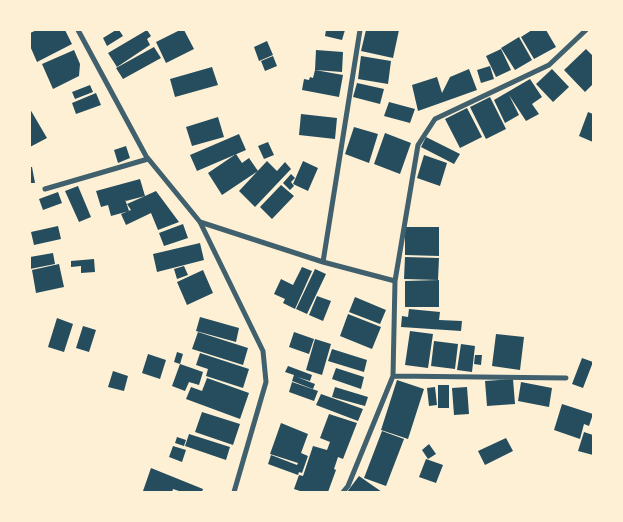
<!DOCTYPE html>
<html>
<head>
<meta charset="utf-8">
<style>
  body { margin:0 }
  #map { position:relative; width:623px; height:522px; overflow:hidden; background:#fdf0d5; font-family:Inter,sans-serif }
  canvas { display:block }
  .frame { position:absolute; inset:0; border:31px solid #fdf0d5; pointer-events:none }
</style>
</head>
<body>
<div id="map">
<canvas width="623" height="522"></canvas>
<div class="frame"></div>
</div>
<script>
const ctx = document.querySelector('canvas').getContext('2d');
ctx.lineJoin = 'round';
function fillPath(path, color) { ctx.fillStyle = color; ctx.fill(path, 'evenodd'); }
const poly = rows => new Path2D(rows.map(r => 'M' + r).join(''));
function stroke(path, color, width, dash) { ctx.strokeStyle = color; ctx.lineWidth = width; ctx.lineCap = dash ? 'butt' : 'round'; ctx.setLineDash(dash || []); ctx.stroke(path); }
const building = poly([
  [37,30,65,30,72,44,37,62,30,46,30,33],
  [116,30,119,30,123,36,107,46,103,38],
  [147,30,151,36,147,39,150,45,117,67,108,53],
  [180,30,184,30,194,49,166,63,156,42],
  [326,30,345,30,342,40,325,36],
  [366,30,399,30,393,58,361,51],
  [532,30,546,30,556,47,534,59,521,37],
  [519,37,532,60,515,70,501,48],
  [267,41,273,55,259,61,254,47],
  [154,47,161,58,123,79,116,68],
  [501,49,511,70,496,77,486,56],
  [586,49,593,56,593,84,585,92,564,70],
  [74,50,80,64,79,76,53,89,42,64],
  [316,50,343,52,342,72,315,70],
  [273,56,277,66,265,71,261,61],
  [361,56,391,61,388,84,358,79],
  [490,66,494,79,481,83,477,70],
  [212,67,218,85,175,97,170,79],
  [469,69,477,90,418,111,412,85,437,77,442,93,450,77],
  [552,69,569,87,553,102,536,84],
  [315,70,343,75,339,97,302,90,304,79,309,80,310,77,313,78],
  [530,79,542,97,532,104,539,114,526,121,509,95,519,115,505,123,494,100],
  [357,83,384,89,380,104,353,97],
  [90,85,93,92,75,99,72,92],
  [96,93,101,105,76,114,72,103],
  [490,97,506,129,486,139,470,107],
  [389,102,415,109,410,123,384,116],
  [467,108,482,137,460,148,445,119],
  [30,109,47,138,30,147],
  [588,112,593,114,593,142,579,136],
  [301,114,337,118,335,139,299,135],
  [218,117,224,137,192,146,186,127],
  [354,127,378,134,369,163,345,154],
  [385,133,411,143,400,174,374,164],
  [239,134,246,150,197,171,190,155],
  [426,137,460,154,454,164,421,147],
  [268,142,274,155,264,159,258,146],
  [126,146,130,158,118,163,114,150],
  [236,154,242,163,249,158,258,171,222,195,208,173],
  [424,155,447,163,440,186,417,178],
  [267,161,277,171,285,162,291,169,255,207,239,191],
  [303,161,318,168,308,191,293,184],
  [30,167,32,167,35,183,30,183],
  [291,174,295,178,291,182,294,186,290,190,283,183],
  [140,179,145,196,156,191,179,222,158,230,151,213,126,225,121,214,131,210,127,204,145,196,126,201,125,199,129,211,111,216,108,205,101,207,96,191],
  [281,185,294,196,272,219,260,207],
  [78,186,91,217,79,222,65,191],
  [58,192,62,203,43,210,39,199],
  [183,224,188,238,164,246,159,233],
  [58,226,61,239,34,245,31,232],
  [405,227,439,227,439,256,405,255],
  [200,243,204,260,157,272,153,254],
  [53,253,55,264,30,269,30,257],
  [405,257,439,258,438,280,404,279],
  [94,259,95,272,81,273,81,266,71,267,71,261],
  [59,264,64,287,36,293,32,270],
  [184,266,188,275,177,279,174,269],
  [302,267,312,271,295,309,283,303,285,299,274,294,281,279,293,285],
  [315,269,326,274,307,314,296,309],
  [203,270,213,293,187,305,177,282],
  [439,280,439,307,405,307,405,281],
  [317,296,331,301,323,321,309,315],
  [355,297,386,310,380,324,349,312],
  [409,309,440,312,439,320,462,321,461,331,401,327,402,316,408,317],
  [348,314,381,327,372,349,340,336],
  [200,317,239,328,236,342,196,331],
  [57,318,73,324,64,352,48,347],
  [83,326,96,330,89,352,76,348],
  [410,331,433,334,428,368,405,365],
  [198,332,248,348,243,365,192,349],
  [294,332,314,339,309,354,289,347],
  [496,334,524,337,520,370,492,366],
  [315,339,331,344,322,375,306,370],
  [434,341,458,344,455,369,431,366],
  [461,344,475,346,472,372,457,370],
  [332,349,367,360,364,372,328,361],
  [177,352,183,354,180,364,174,362],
  [200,353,249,369,243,388,206,376,208,369,196,365],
  [148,354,166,360,160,379,142,373],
  [475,355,482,355,481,365,474,364],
  [582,358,593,362,583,388,572,384],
  [180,364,203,372,199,385,189,382,185,391,172,386],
  [288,366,312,375,310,381,297,377,315,384,313,389,292,381,294,375,285,372],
  [336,368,364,377,361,389,332,379],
  [113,371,128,376,124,391,108,387],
  [207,378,249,393,240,419,186,399,191,387,202,391],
  [513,379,515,404,487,406,485,381],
  [397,380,424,389,408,439,381,430],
  [292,382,318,391,314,401,289,392],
  [521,382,552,388,549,407,518,401],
  [438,385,449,385,449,408,438,408],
  [335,387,368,397,365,406,332,397],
  [435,387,437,405,429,406,427,388],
  [467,387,469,414,454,415,452,388],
  [321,394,363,409,358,421,316,405],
  [562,404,593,414,589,426,584,424,580,439,554,430],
  [202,412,240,424,233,445,195,432],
  [329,414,357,423,343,459,338,457,334,469,336,470,328,492,303,492,294,489,299,475,303,476,313,446,327,450,330,442,320,438],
  [281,423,308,434,301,453,308,456,302,473,299,472,298,475,268,464,271,455,297,465,298,463,270,454],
  [382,431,404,439,386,486,364,478],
  [584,432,593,435,593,455,578,451],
  [189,434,230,447,226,460,185,446],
  [177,437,186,440,184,446,175,443],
  [506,438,513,451,485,465,478,451],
  [429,444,436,454,428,459,422,450],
  [173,446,186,450,182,462,169,457],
  [426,459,443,465,436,483,419,477],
  [151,468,203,489,202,492,182,492,173,489,172,492,143,491],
  [359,476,382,492,347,492]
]);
const minor = poly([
  [78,30,146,156,200,222,263,351,266,382,234,492],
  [45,189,148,159],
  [200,222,323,262,395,281],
  [323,262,360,30],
  [393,376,566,378],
  [343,492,348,486,393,376,395,281,418,145,435,119,549,65,586,30]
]);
fillPath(building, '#264d5e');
stroke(minor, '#3f606c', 5);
</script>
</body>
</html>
